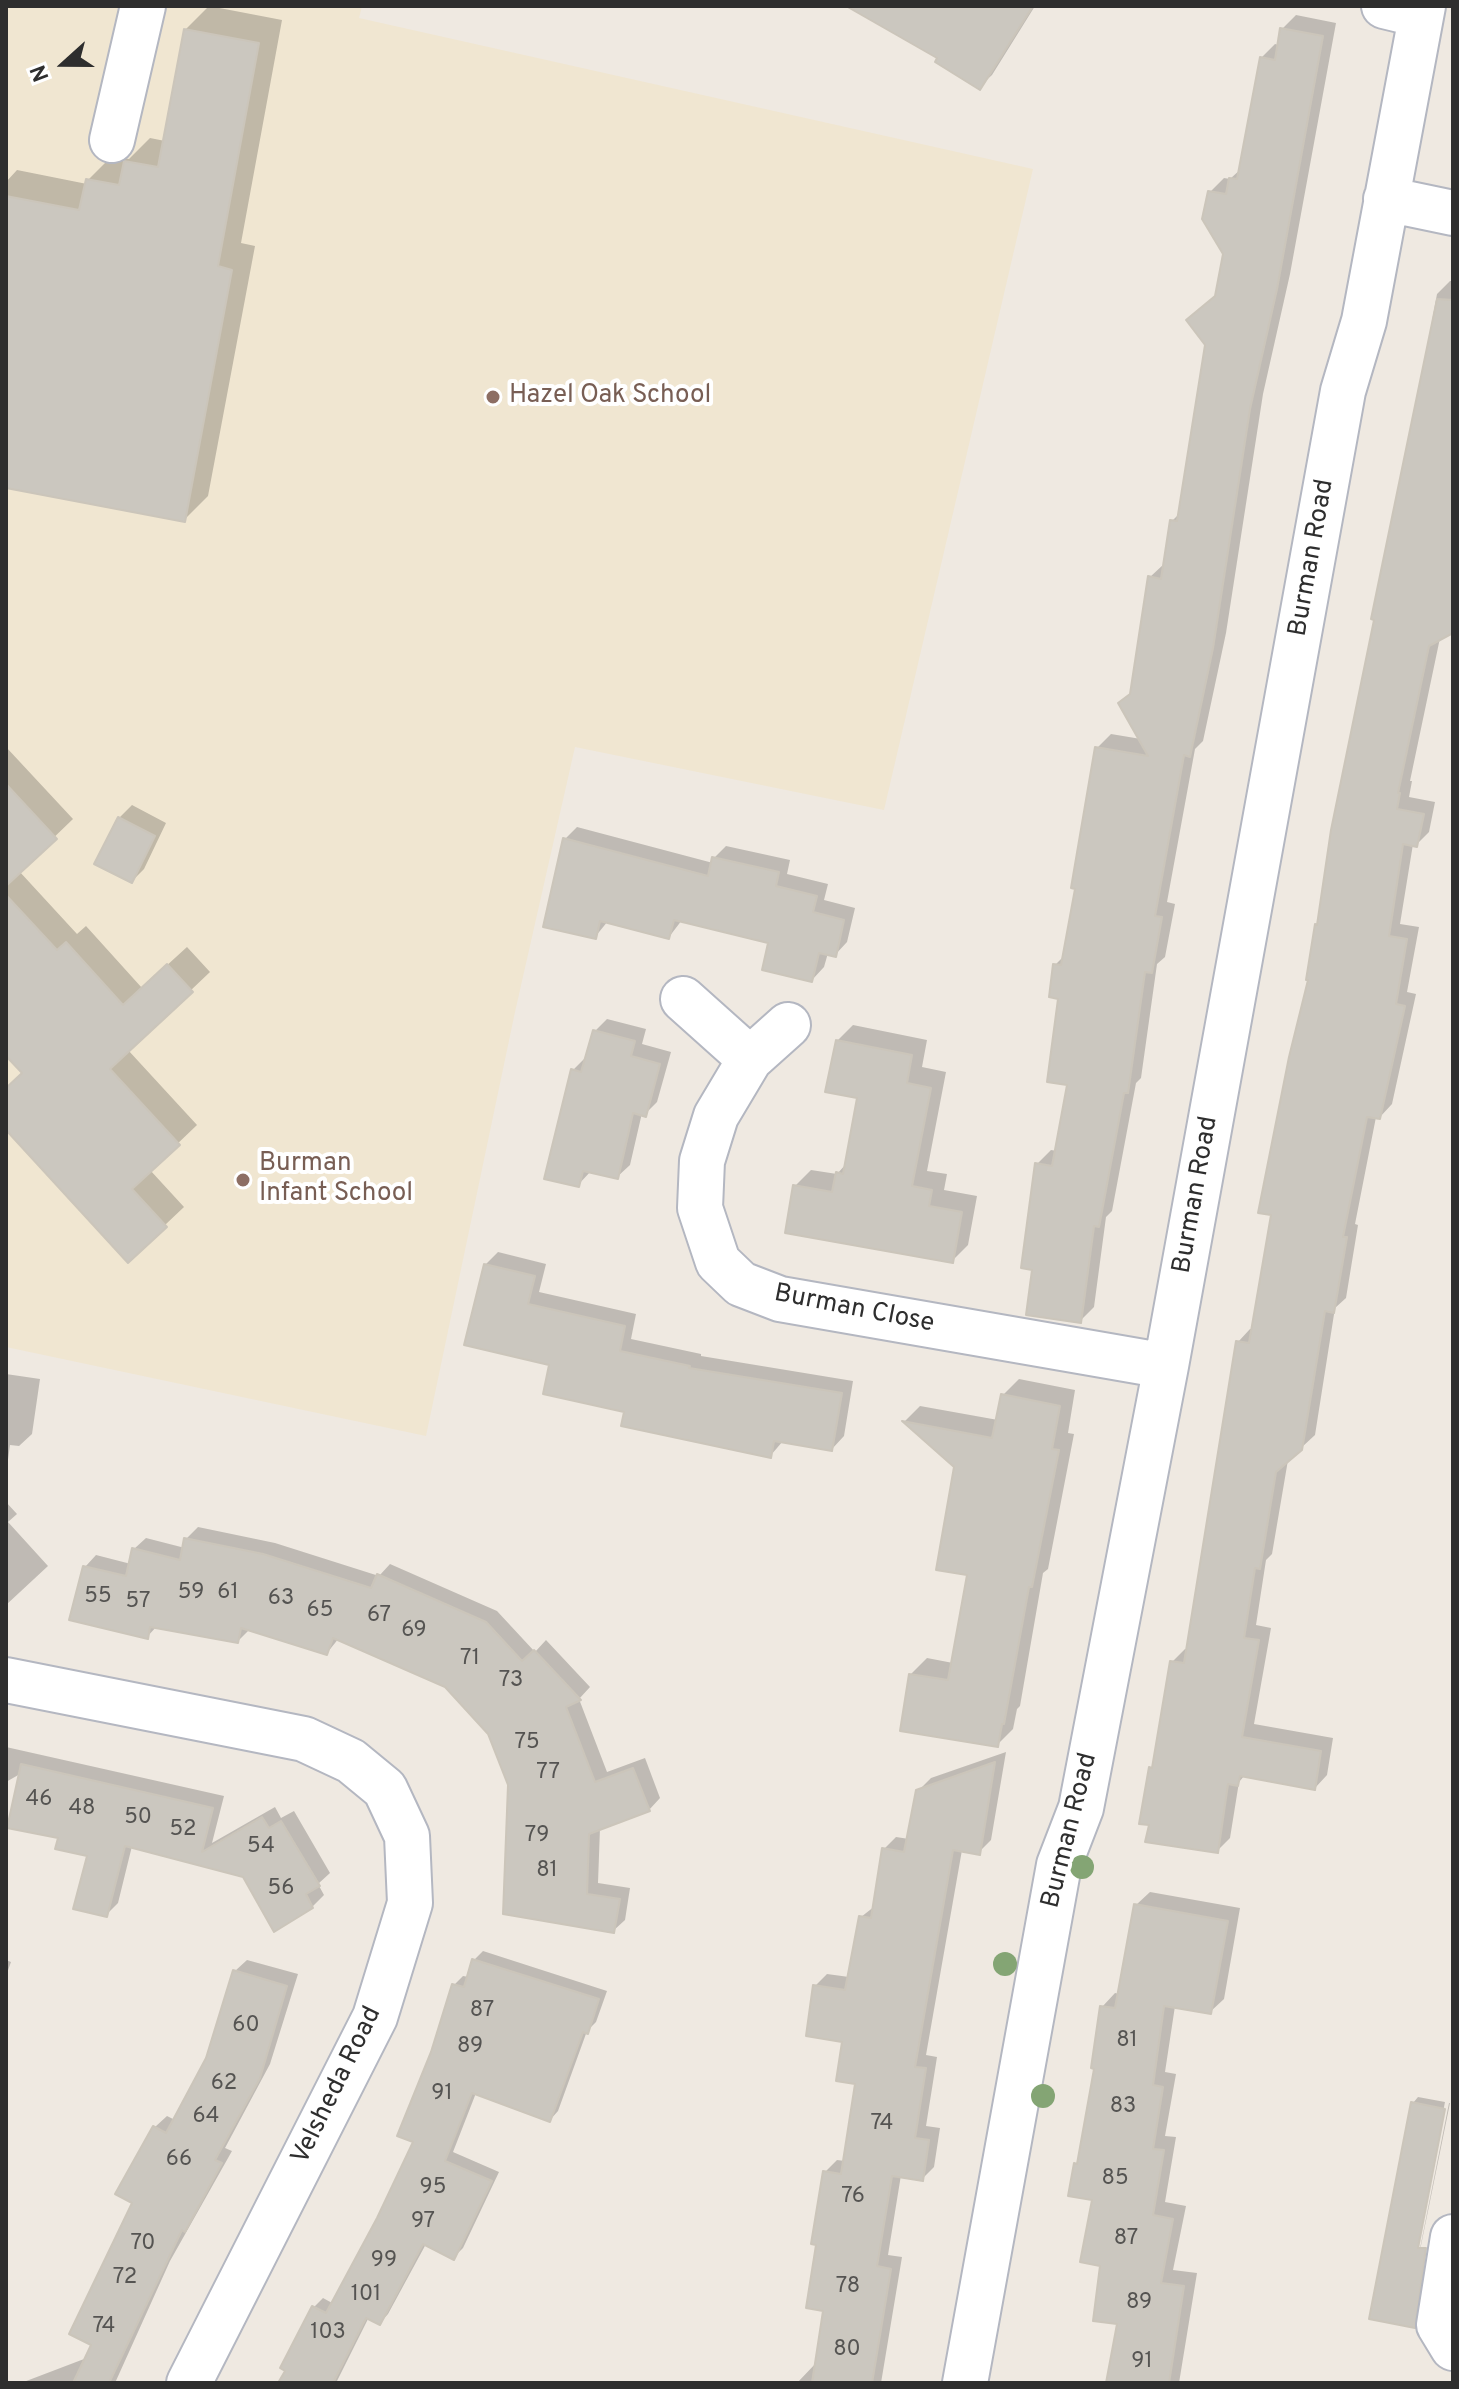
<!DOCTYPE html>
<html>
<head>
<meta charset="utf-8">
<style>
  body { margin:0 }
  #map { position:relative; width:1459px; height:2389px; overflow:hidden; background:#efe9e1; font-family:Overpass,sans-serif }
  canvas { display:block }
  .frame { position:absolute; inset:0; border:8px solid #2e2e2e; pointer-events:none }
  .north { position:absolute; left:24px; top:24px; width:80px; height:80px; -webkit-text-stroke:6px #fff; paint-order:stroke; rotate:249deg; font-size:22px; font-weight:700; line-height:32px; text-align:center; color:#2e2e2e }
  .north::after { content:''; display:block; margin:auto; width:28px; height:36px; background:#2e2e2e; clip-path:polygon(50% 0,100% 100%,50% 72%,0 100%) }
</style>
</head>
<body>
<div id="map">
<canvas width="1459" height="2389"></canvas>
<div class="frame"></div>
<div class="north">N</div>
</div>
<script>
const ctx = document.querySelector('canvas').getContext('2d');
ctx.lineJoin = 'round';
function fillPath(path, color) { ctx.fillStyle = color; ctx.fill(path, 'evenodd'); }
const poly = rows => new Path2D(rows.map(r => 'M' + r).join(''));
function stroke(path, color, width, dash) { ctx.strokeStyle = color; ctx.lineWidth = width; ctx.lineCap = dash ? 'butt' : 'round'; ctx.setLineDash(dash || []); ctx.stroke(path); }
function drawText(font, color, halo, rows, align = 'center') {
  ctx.font = font + ' Overpass,sans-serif'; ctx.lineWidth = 8; ctx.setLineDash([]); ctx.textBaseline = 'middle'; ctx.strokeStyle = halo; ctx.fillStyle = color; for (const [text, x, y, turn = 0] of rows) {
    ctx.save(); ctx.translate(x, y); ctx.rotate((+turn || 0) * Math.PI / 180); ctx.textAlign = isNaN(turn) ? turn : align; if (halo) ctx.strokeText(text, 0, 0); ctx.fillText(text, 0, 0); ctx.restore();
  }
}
const education = poly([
  [6,6,362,6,359,18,1033,169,884,810,575,747,515,1012,426,1436,6,1347]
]);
const shadow = poly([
  [209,6,282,20,241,243,255,246,208,496,184,520,6,486,6,182,17,170,87,184,88,180,112,156,129,159,150,138,165,141,185,30],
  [881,6,1035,6,992,75,979,87],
  [1296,15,1336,23,1290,274,1263,394,1226,633,1203,741,1195,749,1167,902,1175,904,1165,957,1157,964,1141,1078,1136,1083,1112,1211,1106,1217,1094,1307,1081,1320,1034,1268,1037,1164,1051,1150,1057,1151,1069,1083,1055,965,1065,955,1097,748,1111,734,1141,739,1120,704,1132,692,1150,577,1164,564,1172,521,1180,513,1207,345,1202,307,1217,294,1225,253,1210,192,1224,178,1230,179,1242,168,1261,58,1275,44,1279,45,1282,29],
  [1450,281,1453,281,1453,630,1440,638,1410,781,1412,781,1409,797,1435,802,1429,832,1416,845,1413,844,1400,924,1419,927,1407,992,1416,994,1392,1104,1380,1117,1376,1117,1355,1224,1358,1225,1346,1298,1335,1308,1315,1435,1288,1460,1272,1554,1266,1560,1256,1625,1271,1628,1254,1724,1333,1738,1327,1775,1315,1788,1245,1775,1239,1782,1230,1838,1217,1851,1151,1823,1151,1768,1154,1765,1172,1662,1185,1649,1188,1649,1238,1342,1250,1329,1254,1329,1311,979,1316,925,1320,922,1437,294],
  [6,747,73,819,19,871,77,934,86,926,142,988,187,947,210,972,128,1050,197,1125,150,1170,184,1207,128,1260,6,1127,6,1089,24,1073,6,1053],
  [132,805,166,823,144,869,132,881,119,818],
  [577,827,713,863,714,858,726,846,790,860,787,874,828,884,824,900,855,908,847,942,835,955,828,953,824,967,812,980,771,941,682,920,669,937,608,921,595,937,565,839],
  [607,1019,646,1029,642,1044,671,1052,657,1102,645,1114,642,1113,630,1165,617,1177,591,1171,578,1185,573,1070,585,1058,595,1031],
  [853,1025,927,1040,922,1067,946,1072,927,1171,947,1174,944,1190,977,1196,968,1245,952,1261,795,1186,811,1170,837,1174,846,1164,859,1097,837,1041],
  [498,1252,546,1264,539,1292,636,1314,631,1339,701,1354,701,1356,853,1381,844,1436,832,1449,783,1441,771,1455,626,1411,551,1364,485,1265],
  [6,1374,40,1379,32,1434,19,1446,10,1445,6,1474],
  [1019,1379,1075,1390,1068,1433,1074,1434,1048,1569,1043,1573,1020,1706,1017,1709,1013,1729,997,1745,911,1674,927,1658,953,1663,969,1573,957,1467,905,1421,920,1406,998,1420,1003,1395],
  [6,1502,17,1514,8,1522,48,1566,6,1605],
  [198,1527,275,1543,379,1576,390,1564,497,1611,535,1652,546,1640,590,1687,579,1699,607,1772,645,1758,660,1798,649,1810,600,1828,598,1883,630,1888,625,1920,613,1931,506,1913,510,1785,490,1733,446,1685,339,1638,327,1653,250,1629,238,1641,157,1626,147,1637,85,1567,96,1555,131,1564,134,1549,146,1538,185,1548,186,1539],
  [6,1747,224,1796,212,1843,275,1807,281,1818,294,1811,330,1873,318,1884,324,1895,312,1907,244,1875,132,1846,118,1903,106,1915,89,1855,60,1837,20,1774,6,1782],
  [1006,1752,991,1840,979,1852,962,1850,926,2055,937,2057,926,2126,940,2128,934,2167,922,2179,901,2175,888,2255,902,2257,881,2383,797,2383,817,2362,826,2309,819,2243,825,2172,837,2160,845,2161,857,2082,845,2040,815,1986,827,1974,849,1977,861,1917,875,1906,884,1849,896,1837,909,1839,918,1791,931,1778],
  [1150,1892,1240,1908,1224,1999,1210,2012,1175,2006,1165,2072,1176,2074,1165,2136,1176,2137,1165,2202,1186,2206,1173,2270,1197,2273,1179,2383,1108,2383,1120,2323,1103,2264,1094,2198,1076,2164,1080,2160,1096,2067,1102,2007,1115,1993,1120,1994,1136,1905],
  [483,1951,607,1991,596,2022,587,2031,558,2111,550,2120,476,2093,453,2152,499,2172,463,2248,454,2257,426,2244,388,2314,380,2323,369,2317,336,2383,280,2383,314,2307,323,2298,334,2304,416,2141,433,2052,454,1985,463,1976,469,1977,474,1960],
  [6,1960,11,1962,6,1976],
  [247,1960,298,1974,270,2064,225,2148,232,2151,170,2261,115,2383,21,2383,105,2351,134,2202,155,2127,167,2116,175,2120,208,2059,235,1971],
  [1418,2097,1445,2102,1402,2320,1413,2103],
  [1449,2103,1450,2103,1406,2319]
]);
const building = poly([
  [846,6,1033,6,980,90,935,62,937,58,846,6],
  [1280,28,1323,36,1277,289,1250,409,1213,648,1190,757,1184,755,1155,916,1162,917,1152,973,1145,972,1128,1093,1124,1093,1099,1227,1094,1226,1081,1323,1026,1315,1032,1270,1021,1268,1035,1163,1052,1166,1067,1085,1047,1082,1058,999,1049,997,1053,964,1061,965,1075,889,1071,888,1095,747,1148,756,1118,703,1130,694,1148,576,1161,579,1170,520,1177,521,1205,345,1186,320,1215,296,1223,254,1202,219,1208,191,1226,194,1229,178,1237,179,1260,57,1275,60,1280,28],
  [184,29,259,43,218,266,232,270,185,522,6,488,6,196,79,210,86,179,119,185,124,161,158,167,184,29],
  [1437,299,1453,300,1453,633,1429,646,1398,793,1400,793,1397,809,1424,814,1417,847,1403,844,1389,936,1407,939,1396,1004,1405,1006,1380,1119,1367,1117,1343,1237,1347,1237,1334,1313,1325,1311,1302,1450,1276,1472,1260,1569,1255,1568,1244,1638,1259,1640,1242,1737,1321,1751,1315,1790,1240,1776,1238,1786,1228,1784,1218,1853,1145,1842,1149,1825,1139,1824,1149,1767,1152,1768,1170,1661,1184,1663,1236,1341,1249,1343,1271,1215,1258,1213,1289,1057,1308,980,1306,980,1315,924,1317,925,1331,830,1374,620,1371,619,1437,299],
  [6,784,57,839,6,886,6,784],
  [118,817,155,836,132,883,94,864,118,817],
  [563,838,708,876,712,857,779,872,776,886,817,896,813,912,844,920,836,957,819,953,812,982,762,970,768,943,674,920,669,939,600,921,596,939,543,927,563,838],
  [6,895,57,950,66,942,123,1005,167,964,193,992,110,1069,180,1145,132,1189,167,1227,128,1263,6,1130,6,1088,22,1073,6,1056,6,895],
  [593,1030,635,1041,631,1056,660,1064,646,1117,633,1113,618,1179,583,1171,579,1187,544,1179,571,1069,581,1072,593,1030],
  [836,1040,912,1055,907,1083,931,1088,912,1186,932,1190,929,1206,962,1212,953,1263,785,1233,793,1185,832,1192,836,1172,843,1174,857,1098,825,1092,836,1040],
  [484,1264,535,1276,528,1304,625,1326,620,1351,690,1366,689,1368,842,1393,832,1451,774,1441,771,1458,621,1426,624,1412,543,1394,549,1365,464,1345,484,1264],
  [1001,1394,1060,1406,1052,1449,1059,1450,1032,1587,1029,1587,1004,1724,1002,1724,998,1747,900,1731,909,1674,948,1680,967,1575,936,1570,954,1467,902,1421,992,1438,1001,1394],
  [184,1538,263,1554,371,1588,377,1574,486,1622,522,1661,534,1650,581,1700,566,1707,595,1782,633,1768,650,1811,589,1834,587,1894,620,1899,614,1933,503,1914,508,1785,488,1734,445,1687,333,1638,327,1655,241,1628,238,1643,150,1627,148,1639,69,1620,83,1566,126,1576,132,1548,180,1560,184,1538],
  [995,1762,980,1855,953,1850,915,2067,926,2068,915,2138,929,2140,923,2181,892,2176,877,2266,891,2269,872,2383,812,2383,823,2311,806,2308,816,2245,811,2244,823,2171,841,2174,855,2084,836,2081,842,2042,806,2036,813,1985,845,1990,859,1916,871,1918,882,1848,904,1852,916,1790,995,1762],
  [21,1764,213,1808,202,1852,262,1817,269,1828,281,1821,320,1886,306,1894,313,1908,274,1932,243,1877,125,1846,107,1917,73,1909,87,1856,55,1849,58,1838,7,1828,21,1764],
  [1134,1904,1228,1921,1211,2014,1164,2006,1153,2085,1163,2087,1153,2149,1164,2150,1153,2215,1173,2219,1161,2283,1184,2286,1169,2383,1106,2383,1117,2324,1093,2321,1100,2266,1080,2262,1092,2200,1068,2196,1074,2163,1077,2164,1094,2069,1091,2068,1100,2006,1115,2008,1134,1904],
  [472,1959,599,1999,588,2034,583,2032,550,2122,472,2093,445,2161,492,2181,454,2260,423,2244,380,2325,366,2318,333,2383,278,2383,285,2371,280,2368,312,2306,326,2313,377,2218,413,2142,397,2136,431,2052,452,1984,464,1987,472,1959],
  [233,1970,287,1986,260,2078,215,2160,222,2163,185,2232,182,2230,109,2383,73,2383,91,2345,69,2334,132,2203,115,2194,153,2126,166,2133,206,2058,233,1970],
  [1411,2102,1445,2109,1418,2248,1426,2248,1415,2328,1369,2319,1411,2102]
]);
const minor = poly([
  [1384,6,1421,15],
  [112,140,143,6],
  [1386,199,1453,213],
  [683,999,750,1059],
  [788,1025,750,1059,716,1116,702,1161,700,1208,718,1262,741,1284,780,1299,1166,1366],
  [6,1680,304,1739,351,1761,385,1789,407,1836,410,1903,375,2017,189,2383],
  [1453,2237,1439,2325,1453,2348],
  [965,2383,1059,1865,1081,1808,1166,1366,1343,391,1364,321,1423,6]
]);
const trees = [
  [1082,1867],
  [1005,1964],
  [1043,2096]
];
const markers = [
  [493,397,8,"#8d6e63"],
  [243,1180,8,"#8d6e63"]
];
const numberNames = [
  ["59",191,1594],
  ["61",228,1594],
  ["55",98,1598],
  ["63",281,1600],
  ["57",138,1603],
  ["65",320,1612],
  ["67",379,1617],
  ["69",414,1632],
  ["71",470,1660],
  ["73",511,1682],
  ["75",527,1744],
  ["77",548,1774],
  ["46",39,1801],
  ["48",82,1810],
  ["50",138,1819],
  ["52",183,1831],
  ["79",537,1837],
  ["54",261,1848],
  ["81",547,1872],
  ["56",281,1890],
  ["87",482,2012],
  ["60",246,2027],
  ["81",1127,2042],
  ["89",470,2048],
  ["62",224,2085],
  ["91",442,2095],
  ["83",1123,2108],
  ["64",206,2118],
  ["74",882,2125],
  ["66",179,2161],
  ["85",1115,2180],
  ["95",433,2189],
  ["76",853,2198],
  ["97",423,2223],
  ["87",1126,2240],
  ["70",143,2245],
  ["99",384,2262],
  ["72",125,2279],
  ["78",848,2288],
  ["101",366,2296],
  ["89",1139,2304],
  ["74",104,2328],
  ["103",328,2334],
  ["80",847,2351],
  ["91",1142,2363]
];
const educationNames = [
  ["Hazel Oak School",509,397],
  ["Burman",259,1165],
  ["Infant School",259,1195]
];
const streetNames = [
  ["Burman Road",1313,558,-80],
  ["Burman Road",1197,1195,-80],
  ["Burman Close",854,1310,11],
  ["Burman Road",1071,1831,-76],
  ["Velsheda Road",338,2086,-64]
];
fillPath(education, '#f0e6d1');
fillPath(shadow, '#0003');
fillPath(building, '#cbc7bf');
stroke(building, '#cbc5ba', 2);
stroke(minor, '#b4b7c1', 48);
stroke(minor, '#fff', 44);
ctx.fillStyle = '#84a574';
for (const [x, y] of trees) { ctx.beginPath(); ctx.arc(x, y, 12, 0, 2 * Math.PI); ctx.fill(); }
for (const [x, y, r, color] of markers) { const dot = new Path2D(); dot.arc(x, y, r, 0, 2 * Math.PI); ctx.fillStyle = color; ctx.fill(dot); stroke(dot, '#fff', 3); }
drawText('22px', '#555452', null, numberNames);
drawText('26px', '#785e54', '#fff', educationNames, 'left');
drawText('26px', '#2e2e2e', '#fff', streetNames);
</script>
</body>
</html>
